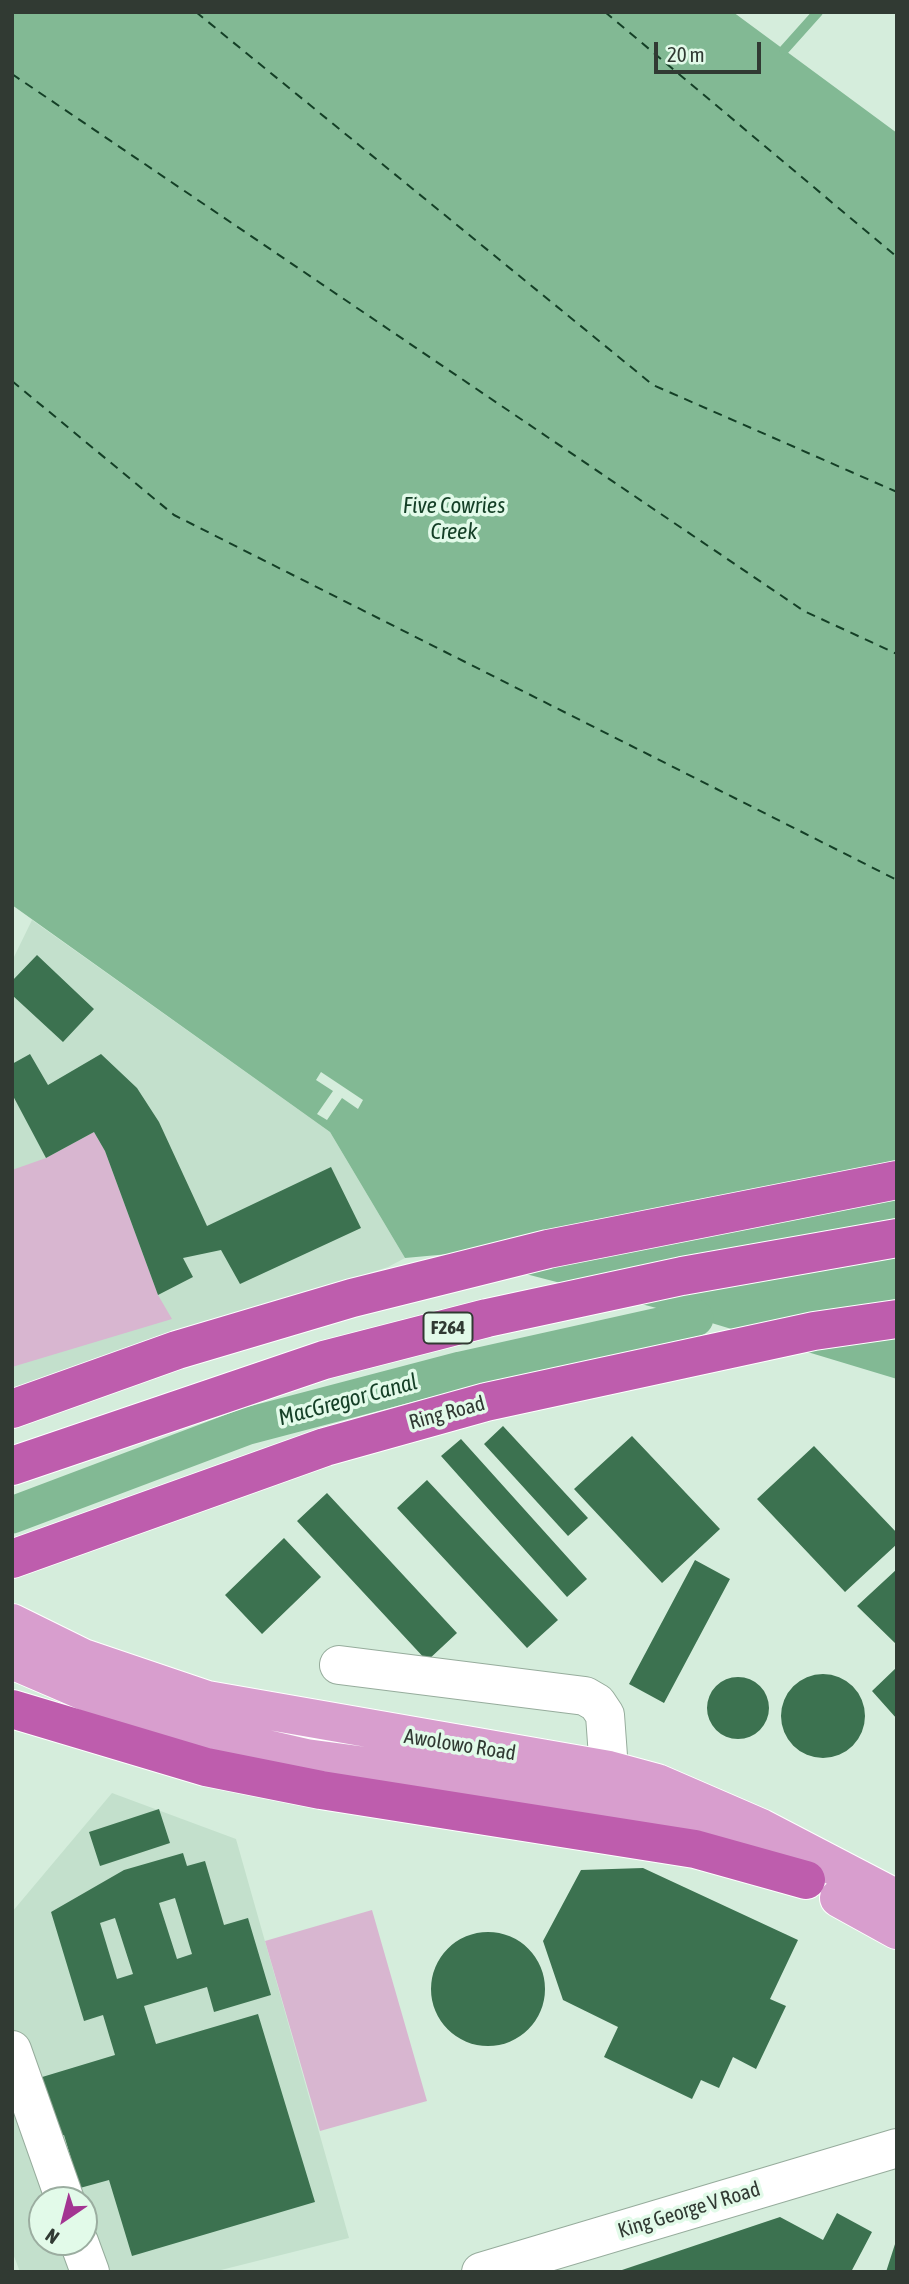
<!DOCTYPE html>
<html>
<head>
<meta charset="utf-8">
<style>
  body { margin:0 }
  #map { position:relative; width:909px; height:2284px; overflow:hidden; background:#d5eddc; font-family:"Asap Condensed",sans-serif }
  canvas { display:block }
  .frame { position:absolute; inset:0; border:14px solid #313a33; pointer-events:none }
  .north { position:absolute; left:28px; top:2186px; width:70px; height:70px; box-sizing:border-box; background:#e2fae9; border:2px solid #9bada0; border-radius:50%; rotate:215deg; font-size:19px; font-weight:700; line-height:28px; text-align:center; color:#313a33 }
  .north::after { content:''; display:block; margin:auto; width:24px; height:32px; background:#a33492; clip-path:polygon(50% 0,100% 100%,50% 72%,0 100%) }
  .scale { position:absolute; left:654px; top:42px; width:107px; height:32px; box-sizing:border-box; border:4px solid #313a33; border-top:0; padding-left:9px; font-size:21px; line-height:24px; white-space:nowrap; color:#313a33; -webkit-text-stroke:5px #e2fae9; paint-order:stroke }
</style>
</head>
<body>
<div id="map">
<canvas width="909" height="2284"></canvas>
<div class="frame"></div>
<div class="north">N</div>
<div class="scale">20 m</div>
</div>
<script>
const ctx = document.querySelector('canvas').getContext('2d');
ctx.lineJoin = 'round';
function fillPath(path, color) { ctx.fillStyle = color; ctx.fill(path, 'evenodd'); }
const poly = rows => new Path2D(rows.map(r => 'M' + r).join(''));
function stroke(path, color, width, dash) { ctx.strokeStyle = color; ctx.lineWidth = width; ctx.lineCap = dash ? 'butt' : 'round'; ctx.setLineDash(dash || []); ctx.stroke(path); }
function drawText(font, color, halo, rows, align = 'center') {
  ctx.font = font + ' "Asap Condensed",sans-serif'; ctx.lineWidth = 7; ctx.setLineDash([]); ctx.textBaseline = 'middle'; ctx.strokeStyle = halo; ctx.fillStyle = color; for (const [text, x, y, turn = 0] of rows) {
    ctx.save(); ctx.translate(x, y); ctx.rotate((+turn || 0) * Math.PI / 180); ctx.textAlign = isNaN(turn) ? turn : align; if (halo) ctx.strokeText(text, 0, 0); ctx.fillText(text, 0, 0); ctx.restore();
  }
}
const built = poly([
  [32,920,330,1132,405,1258,388,1267,12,1389,12,961],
  [112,1793,236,1839,349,2238,213,2272,20,2272,12,2251,12,1912],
  [42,2200,84,2200,84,2242,42,2242]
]);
const green = poly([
  [94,1132,105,1151,158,1295,172,1319,12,1367,12,1170,46,1158],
  [372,1910,427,2101,320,2131,265,1941]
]);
const water = poly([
  [12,12,733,12,897,133,897,1379,695,1318,449,1254,405,1258,330,1132,12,905]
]);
const pier = poly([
  [321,1072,363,1100,358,1109,342,1098,327,1120,317,1114,333,1091,316,1080]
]);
const stream = poly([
  [784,50,818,12]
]);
const canal = poly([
  [12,1515,248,1426,461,1370,695,1318]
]);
const ferry = poly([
  [196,12,653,385,897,492],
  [605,12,897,257],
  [12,74,804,611,897,654],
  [12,381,174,515,897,880]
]);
const building = poly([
  [37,955,94,1009,63,1042,12,995,12,981],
  [30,1054,48,1085,101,1054,137,1088,159,1122,207,1226,331,1167,361,1228,240,1284,221,1250,183,1258,193,1277,158,1295,105,1151,94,1132,46,1158,12,1094,12,1064],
  [503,1426,588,1518,568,1536,484,1444],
  [632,1436,720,1529,662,1583,574,1489],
  [461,1439,587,1579,567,1597,441,1456],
  [814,1446,897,1533,897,1544,845,1592,757,1499],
  [427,1480,558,1620,527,1648,397,1508],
  [327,1493,457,1633,427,1661,297,1521],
  [284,1538,321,1577,262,1634,225,1595],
  [695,1560,730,1579,664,1703,629,1684],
  [897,1569,897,1645,857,1606],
  [897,1667,897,1719,872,1691],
  '781 1716a42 42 0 1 1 84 0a42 42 0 1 1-84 0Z',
  '707 1708a31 31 0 1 1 62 0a31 31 0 1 1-62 0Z',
  [159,1809,170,1843,100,1866,89,1832],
  [183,1853,187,1866,205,1861,224,1925,248,1918,271,1995,214,2012,207,1987,144,2006,156,2044,258,2014,315,2202,132,2256,109,2180,80,2188,64,2135,47,2140,29,2081,115,2055,103,2015,84,2021,51,1912,124,1870],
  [175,1898,192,1954,177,1959,159,1903],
  [115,1918,133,1974,117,1979,100,1923],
  [643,1868,798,1940,770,1999,786,2006,756,2069,733,2057,719,2088,701,2080,692,2099,604,2057,618,2027,563,2000,543,1941,581,1870],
  '431 1989a57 57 0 1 1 114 0a57 57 0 1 1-114 0Z',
  [837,2213,872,2232,851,2272,616,2272,780,2217,823,2240],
  [896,2241,897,2272,886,2272]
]);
const minor = poly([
  [339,1665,585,1696,597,1703,605,1715,609,1770],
  [12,2050,65,2200],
  [79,2242,90,2272],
  [481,2272,897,2148]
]);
const major = poly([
  [12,1623,83,1658,207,1700,609,1770,657,1783,761,1828,897,1899],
  [12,1660,126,1709,232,1741,306,1758,440,1776,603,1805,705,1833,738,1848],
  [839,1898,897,1930]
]);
const highway = poly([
  [12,1409,177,1350,352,1298,548,1249,897,1180],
  [12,1466,324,1360,487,1318,682,1276,897,1238],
  [12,1559,325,1447,486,1402,814,1331,897,1319],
  [12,1709,206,1767,321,1790,695,1849,806,1880]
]);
const shields = [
  [448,1328,49]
];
const shieldNames = [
  ["F264",448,1328]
];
const streetNames = [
  ["Ring Road",447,1413,-15],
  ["Awolowo Road",460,1745,9],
  ["King George V Road",689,2210,-17]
];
const waterNames = [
  ["Five Cowries",454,506],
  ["Creek",454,532],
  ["MacGregor Canal",348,1400,-15]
];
fillPath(built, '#c3e0cc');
fillPath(green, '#d8b6d0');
fillPath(water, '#82b994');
fillPath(pier, '#d5eddc');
stroke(stream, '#82b994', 10);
stroke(canal, '#82b994', 37);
stroke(ferry, '#143f26', 2, [9, 7]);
fillPath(building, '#3c7250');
stroke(minor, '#96ac9c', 40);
stroke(major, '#fff', 40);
stroke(highway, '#fff', 40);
stroke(minor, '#fff', 38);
stroke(major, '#d89ece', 38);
stroke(highway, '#be5dad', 38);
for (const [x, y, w] of shields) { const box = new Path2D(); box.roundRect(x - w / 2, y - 15.5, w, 31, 5); ctx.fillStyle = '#e2fae9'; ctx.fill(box); stroke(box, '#313a33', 2); }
drawText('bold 19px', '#313a33', null, shieldNames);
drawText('21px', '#313a33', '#e2fae9', streetNames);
drawText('italic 23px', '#143f26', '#e2fae9', waterNames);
</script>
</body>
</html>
